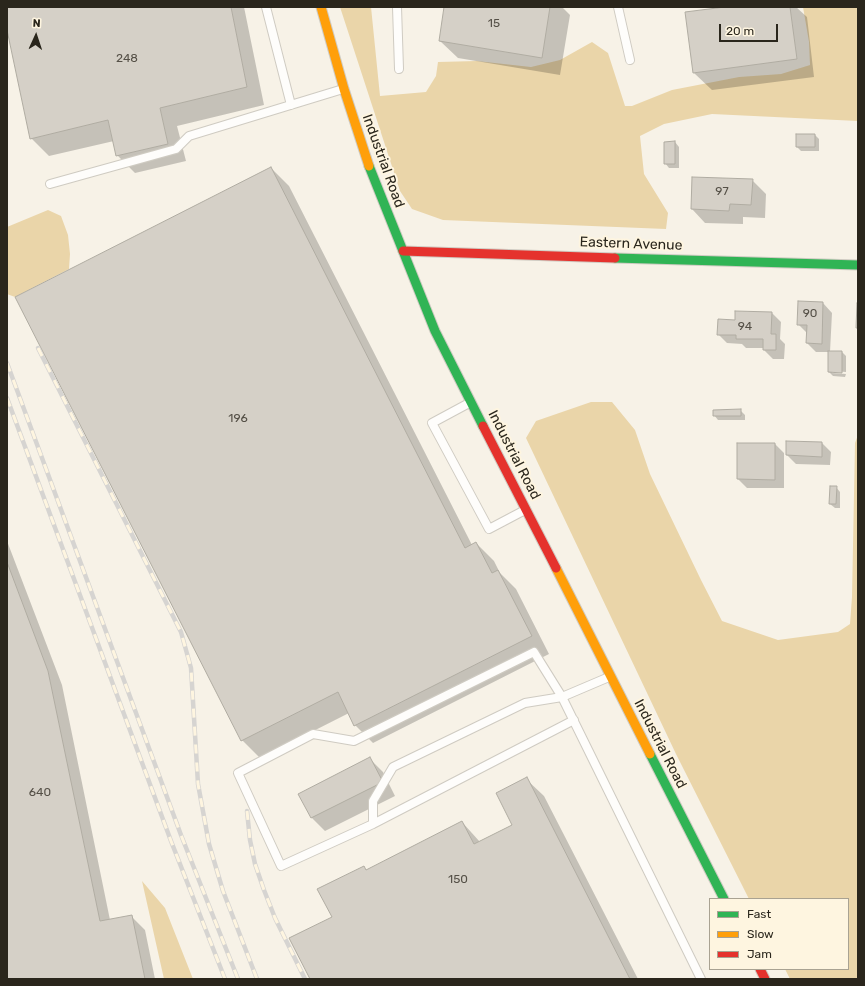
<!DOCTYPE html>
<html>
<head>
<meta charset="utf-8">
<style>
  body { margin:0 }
  #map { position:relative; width:865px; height:986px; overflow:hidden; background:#f7f2e7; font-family:Rubik,sans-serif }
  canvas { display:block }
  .frame { position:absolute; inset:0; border:8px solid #2a261c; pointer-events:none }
  .legend { position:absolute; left:709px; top:898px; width:140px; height:72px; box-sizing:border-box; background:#fef5e0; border:1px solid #a9a292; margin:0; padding:5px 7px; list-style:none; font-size:12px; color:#2a261c }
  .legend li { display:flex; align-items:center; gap:8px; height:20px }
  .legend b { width:20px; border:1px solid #a9a292 }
  .north { position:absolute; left:16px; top:16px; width:40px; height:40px; -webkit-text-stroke:3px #fef5e0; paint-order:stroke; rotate:3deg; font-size:11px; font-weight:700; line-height:16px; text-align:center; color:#2a261c }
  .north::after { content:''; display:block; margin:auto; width:14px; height:18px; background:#2a261c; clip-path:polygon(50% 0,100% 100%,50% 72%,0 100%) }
  .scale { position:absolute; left:719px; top:24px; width:59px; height:18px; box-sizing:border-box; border:2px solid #2a261c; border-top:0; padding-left:5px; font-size:12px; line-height:14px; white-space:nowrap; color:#2a261c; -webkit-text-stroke:3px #fef5e0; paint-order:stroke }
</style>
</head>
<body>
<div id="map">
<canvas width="865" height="986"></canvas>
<div class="frame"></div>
<ul class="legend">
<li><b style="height:5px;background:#30b455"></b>Fast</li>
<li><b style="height:5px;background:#ff9f0a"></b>Slow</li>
<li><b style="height:5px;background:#e5322d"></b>Jam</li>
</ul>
<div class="north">N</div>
<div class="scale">20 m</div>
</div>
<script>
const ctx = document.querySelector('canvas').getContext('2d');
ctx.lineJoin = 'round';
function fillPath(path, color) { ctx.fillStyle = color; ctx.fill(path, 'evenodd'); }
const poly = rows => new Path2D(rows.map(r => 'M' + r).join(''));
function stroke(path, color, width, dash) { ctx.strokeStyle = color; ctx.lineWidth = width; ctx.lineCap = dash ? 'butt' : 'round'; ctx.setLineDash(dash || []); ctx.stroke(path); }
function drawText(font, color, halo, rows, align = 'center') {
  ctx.font = font + ' Rubik,sans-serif'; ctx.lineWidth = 4; ctx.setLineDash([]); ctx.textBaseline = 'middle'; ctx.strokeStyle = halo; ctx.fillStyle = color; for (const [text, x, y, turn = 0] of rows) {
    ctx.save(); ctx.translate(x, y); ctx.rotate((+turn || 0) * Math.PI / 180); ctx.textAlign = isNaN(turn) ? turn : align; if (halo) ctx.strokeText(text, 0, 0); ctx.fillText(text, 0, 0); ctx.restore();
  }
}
const forest = poly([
  [340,7,371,7,380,96,426,92,436,76,438,62,477,61,531,67,560,60,592,42,608,53,625,106,632,106,672,90,739,77,781,74,810,65,809,42,803,7,858,7,858,121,712,114,664,124,640,136,644,174,668,213,666,229,443,220,412,209,400,191],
  [48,210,61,216,68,235,70,254,69,269,15,297,7,294,7,227],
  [591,402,612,402,635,430,650,474,701,580,722,621,778,640,838,632,850,624,852,597,855,443,858,435,858,979,790,979,785,969,848,969,848,899,749,899,676,754,526,438,536,421],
  [142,881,165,908,193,979,164,979]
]);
const shadow = poly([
  [7,7,244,7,264,105,177,126,186,161,135,173,117,155,114,141,49,156,31,138,7,26],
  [445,7,562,7,570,15,560,75,458,58,440,41],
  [733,7,796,7,807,17,814,77,712,90,694,73],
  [797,135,815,135,819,139,819,151,801,151,797,147],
  [675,142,679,147,679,168,669,168,665,163,665,143],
  [271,168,289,186,472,545,476,543,494,561,500,573,516,589,549,654,373,743,355,725,349,713,260,758,242,740],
  [752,180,766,194,765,218,743,217,743,224,705,223,692,209],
  [823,303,832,313,830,352,842,352,846,356,846,372,832,371,832,373,846,374,845,377,833,376,829,372,829,352,816,352,807,343,808,334,798,324],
  [771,312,781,322,780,339,785,344,784,359,773,359,764,350,764,348,746,348,742,344,727,343,718,334,736,321],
  [740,410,745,415,745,420,718,420,714,415],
  [822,443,831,452,830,465,796,464,787,455],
  [775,444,784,453,784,488,747,488,738,479],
  [836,487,840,492,840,508,835,508,830,504],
  [7,541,62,685,110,920,131,916,145,930,155,979,7,979],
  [370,759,383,772,395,796,325,831,312,818,299,794],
  [526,779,544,796,638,979,311,979,333,917,363,867,367,871,462,822,480,842,513,825]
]);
const building = poly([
  [7,7,231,7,247,87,160,108,168,144,116,156,108,120,30,139,7,30,7,7],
  [444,7,550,7,542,58,439,41,444,7],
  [725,7,790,7,797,59,693,73,685,12,725,7],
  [796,134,815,134,815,147,796,147,796,134],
  [675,141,675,164,664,164,664,142,675,141],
  [271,167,465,548,476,542,492,573,498,570,532,636,354,726,338,692,241,741,15,297,271,167],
  [692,177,753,179,751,205,730,204,729,211,691,209,692,177],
  [798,301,823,302,822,344,806,343,807,325,797,325,798,301],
  [857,303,858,303,858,328,856,328,857,303],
  [735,311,772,312,771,334,776,334,776,350,763,350,763,339,736,339,736,335,717,335,718,319,735,320,735,311],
  [828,351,842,351,842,373,828,372,828,351],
  [741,409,741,416,713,416,713,410,741,409],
  [786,441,822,442,822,457,786,455,786,441],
  [737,443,775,443,775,480,737,479,737,443],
  [830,486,837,486,836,504,829,504,830,486],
  [7,562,48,671,100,921,132,915,145,979,7,979,7,562],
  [370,757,383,782,311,818,298,794,370,757],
  [527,777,630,979,310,979,289,938,332,917,317,889,364,866,366,870,462,821,474,844,512,825,496,793,527,777]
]);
const lane = poly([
  [266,7,291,105],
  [397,7,399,69],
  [618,7,630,60],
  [50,184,176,149,189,136,343,89],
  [471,402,432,423,489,529,525,510],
  [609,677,562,697,701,979],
  [373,824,281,866,238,773,313,734,354,741,534,652,562,697,525,703,393,767,373,801,373,824,574,720]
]);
const fast = poly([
  [369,166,435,331,483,426],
  [615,258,858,265],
  [650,754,724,899]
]);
const slow = poly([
  [321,7,344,89,369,166],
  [556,568,650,754]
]);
const jam = poly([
  [403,251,615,258],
  [483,426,556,568],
  [760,969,765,979]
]);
const rail = poly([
  [38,348,181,632,191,668,198,784,209,844,223,891,257,979],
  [7,363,181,835,238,979],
  [7,398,171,841,225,979],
  [247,811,250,840,255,864,264,890,275,918,305,979]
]);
const numberNames = [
  ["15",494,24],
  ["248",127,59],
  ["97",722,192],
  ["90",810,314],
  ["94",745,327],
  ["196",238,419],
  ["640",40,793],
  ["150",458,880]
];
const streetNames = [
  ["Industrial Road",383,161,70],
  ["Eastern Avenue",631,244,2],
  ["Industrial Road",514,455,63],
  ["Industrial Road",660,744,63]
];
fillPath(forest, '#ead5a9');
fillPath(shadow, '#0003');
fillPath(building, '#d5d0c7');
stroke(building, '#b0aca2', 1);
stroke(lane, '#cfcbc2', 10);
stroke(fast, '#cfcbc2', 11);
stroke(slow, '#cfcbc2', 11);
stroke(jam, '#cfcbc2', 11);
stroke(lane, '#fefdfb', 8);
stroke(fast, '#30b455', 9);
stroke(slow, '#ff9f0a', 9);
stroke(jam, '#e5322d', 9);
stroke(rail, '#d6d4d1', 4.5);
stroke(rail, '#fef5e0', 3, [9]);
drawText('12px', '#555047', null, numberNames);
drawText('14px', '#2a261c', '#fef5e0', streetNames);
</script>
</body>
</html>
